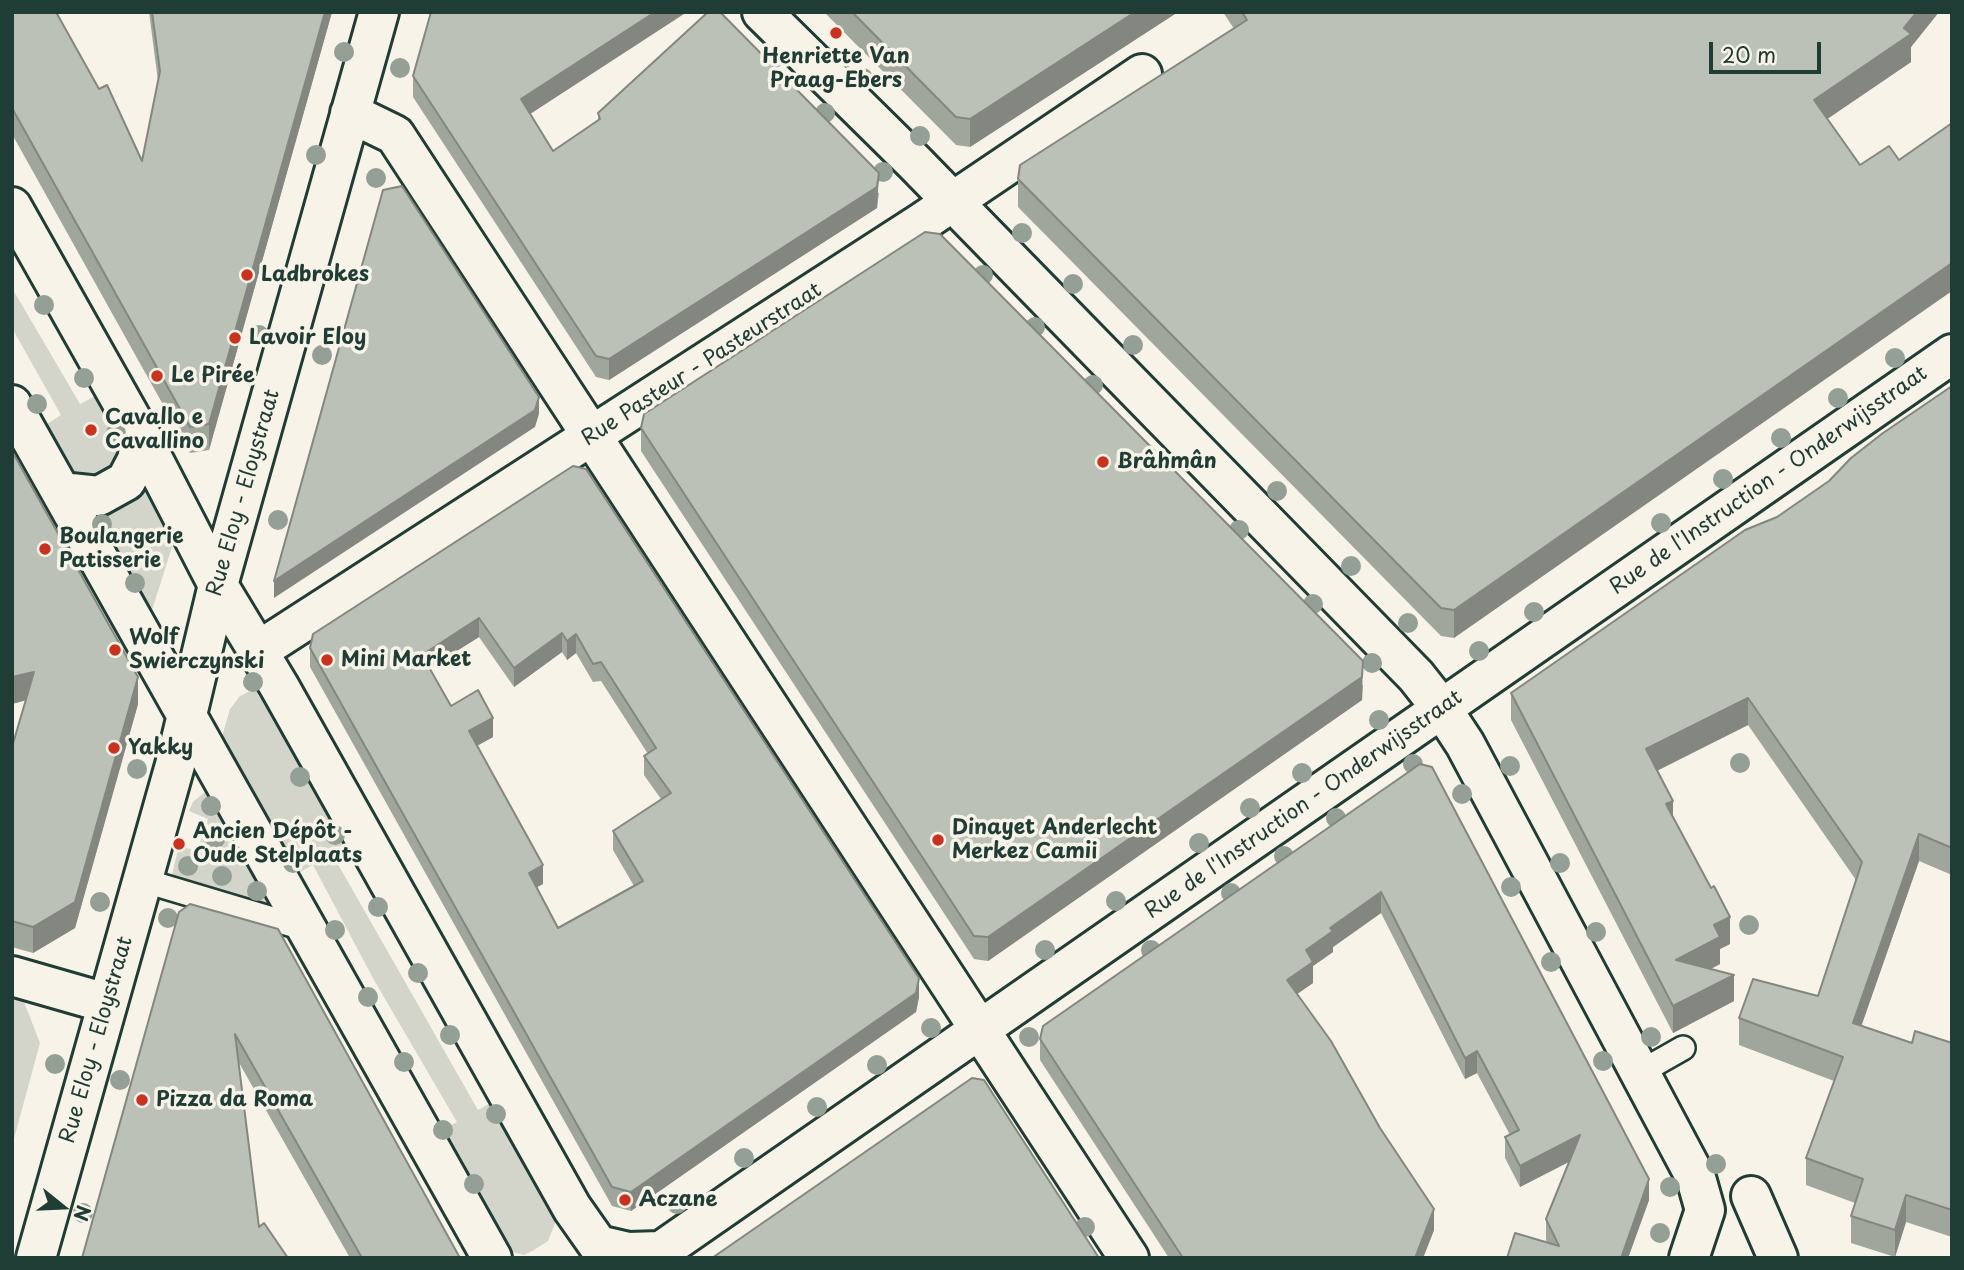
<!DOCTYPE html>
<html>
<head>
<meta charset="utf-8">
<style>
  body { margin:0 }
  #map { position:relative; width:1964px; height:1270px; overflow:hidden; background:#f7f3e8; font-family:"Playpen Sans",sans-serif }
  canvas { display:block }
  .frame { position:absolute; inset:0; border:14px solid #1f3d34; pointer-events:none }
  .north { position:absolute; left:28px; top:1172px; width:70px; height:70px; -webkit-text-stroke:5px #f7f3e8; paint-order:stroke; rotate:108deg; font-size:19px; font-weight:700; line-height:28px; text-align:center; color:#1f3d34 }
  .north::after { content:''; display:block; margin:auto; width:24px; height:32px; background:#1f3d34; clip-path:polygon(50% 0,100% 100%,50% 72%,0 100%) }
  .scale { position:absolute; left:1709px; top:42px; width:112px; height:32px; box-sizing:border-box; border:4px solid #1f3d34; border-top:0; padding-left:9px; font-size:21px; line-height:24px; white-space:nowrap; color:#1f3d34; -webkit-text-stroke:5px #f7f3e8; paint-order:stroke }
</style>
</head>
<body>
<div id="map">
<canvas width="1964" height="1270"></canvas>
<div class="frame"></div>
<div class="north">N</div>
<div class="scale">20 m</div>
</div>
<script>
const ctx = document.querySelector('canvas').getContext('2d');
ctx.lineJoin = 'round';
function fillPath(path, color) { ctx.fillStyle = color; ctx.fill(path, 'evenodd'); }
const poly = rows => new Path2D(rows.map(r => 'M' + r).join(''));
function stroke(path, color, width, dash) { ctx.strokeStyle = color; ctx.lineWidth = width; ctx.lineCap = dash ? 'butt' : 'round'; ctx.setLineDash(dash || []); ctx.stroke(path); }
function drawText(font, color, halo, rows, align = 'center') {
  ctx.font = font + ' "Playpen Sans",sans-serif'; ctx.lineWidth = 7; ctx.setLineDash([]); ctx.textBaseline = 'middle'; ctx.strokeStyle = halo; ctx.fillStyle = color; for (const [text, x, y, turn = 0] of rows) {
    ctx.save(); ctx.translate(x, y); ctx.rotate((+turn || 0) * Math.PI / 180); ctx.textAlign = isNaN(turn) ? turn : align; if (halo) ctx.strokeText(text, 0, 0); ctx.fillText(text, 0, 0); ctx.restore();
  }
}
const green = poly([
  [12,288,80,404,103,392,127,437,120,463,88,485,64,477,36,431,61,415,12,328],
  [138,472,179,525,146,629,86,501],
  [256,688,267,689,355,837,331,852,478,1110,498,1099,558,1216,548,1241,534,1250,524,1255,500,1249,433,1136,457,1122,374,980,313,865,287,879,219,747,230,709,240,696],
  [206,791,218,801,276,905,266,910,176,880,172,874,179,846,197,851,208,819,189,811,193,802],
  [12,999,24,1002,40,1043,12,1146]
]);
const lane = poly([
  [142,880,306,929],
  [1639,1073,1683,1048]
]);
const street = poly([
  [762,12,915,163,1416,676,1442,709,1465,744,1696,1178,1705,1210,1689,1258],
  [350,113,395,135,1129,1258],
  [12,207,141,436,218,585,279,686,572,1208,598,1245,628,1252,661,1251],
  [12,405,492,1258],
  [61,492,99,496,126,481,137,460,141,436],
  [258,651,921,223,1142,74],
  [12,976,106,1003],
  [1751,1196,1778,1258],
  [36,1258,175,765,218,585,379,12],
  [657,1258,661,1251,1952,354]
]);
const trees = [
  [344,52],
  [773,59],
  [400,68],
  [863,78],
  [825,113],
  [920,136],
  [316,155],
  [883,172],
  [376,178],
  [1022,233],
  [983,275],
  [1073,284],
  [44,305],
  [1035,327],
  [259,335],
  [1133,345],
  [322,355],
  [1895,358],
  [84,378],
  [1093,385],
  [1838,398],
  [37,404],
  [116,433],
  [1781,438],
  [1723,479],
  [1277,491],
  [278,520],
  [1661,523],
  [102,524],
  [1239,530],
  [1351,566],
  [135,583],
  [1313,604],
  [1534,612],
  [1408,623],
  [1479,651],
  [1372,663],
  [253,682],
  [1379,720],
  [1740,763],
  [1413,764],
  [1510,766],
  [137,769],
  [1302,773],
  [300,777],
  [1462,794],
  [211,806],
  [1250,808],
  [1336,818],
  [335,835],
  [215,839],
  [1199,843],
  [1284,856],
  [293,863],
  [1560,863],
  [188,866],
  [222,876],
  [1511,887],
  [257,891],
  [1231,893],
  [1116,901],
  [100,902],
  [378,907],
  [168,918],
  [1749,925],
  [335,930],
  [1596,932],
  [1045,950],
  [1151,950],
  [1551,962],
  [418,973],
  [368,997],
  [931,1028],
  [450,1035],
  [1029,1037],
  [1651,1037],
  [1603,1061],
  [404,1062],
  [55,1064],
  [877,1065],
  [120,1080],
  [817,1107],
  [496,1114],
  [443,1130],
  [744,1158],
  [1716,1164],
  [474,1184],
  [1670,1187],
  [677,1204],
  [83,1213],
  [1085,1227],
  [1660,1233]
];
const wall = poly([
  [12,12,99,89,142,161,158,81,149,12,332,12,209,450,190,453,12,134],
  [824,12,1178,12,970,147,956,145],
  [1223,12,1939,12,1911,47,1911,62,1827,119,1454,638,1441,636,1018,207,1018,179,1234,29],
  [413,76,530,114,553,151,598,120,598,113,879,193,877,208,609,380,596,377,413,97],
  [1952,386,1952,875,1919,861,1861,1026,1912,1043,1952,1043,1952,1237,1906,1222,1895,1257,1851,1243,1851,1216,1855,1203,1806,1185,1806,1158,1834,1081,1739,1045,1739,1018,1818,996,1856,880,1748,725,1657,771,1673,816,1730,944,1720,949,1720,964,1711,969,1734,1001,1673,1033,1511,720,1511,693,1777,517,1829,481],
  [641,428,1363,685,1362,700,988,961,974,959,641,451],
  [12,451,138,704,75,928,33,953,12,947,12,747,26,700,12,704],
  [573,466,919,997,916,1012,631,1211,612,1206,310,667,310,648],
  [479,637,514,687,562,652,567,660,576,653,593,682,601,681,648,754,644,756,644,775,661,799,613,831,613,850,634,886,558,928,537,887,543,884,477,746,493,737,451,706,429,668],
  [1420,764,1649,1200,1628,1258,1507,1258,1547,1243,1546,1240,1546,1219,1569,1162,1520,1187,1505,1158,1505,1137,1510,1135,1477,1073,1465,1079,1381,913,1333,947,1333,952,1313,966,1313,983,1297,994,1434,1230,1423,1258,1169,1258,1040,1060,1040,1039],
  [179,912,460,1258,350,1258,238,1061,259,1227,288,1258,82,1258]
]);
const shadedWall = poly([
  [325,12,332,12,209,450,209,424],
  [655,12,687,12,521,120,521,99],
  [1135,12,1178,12,970,147,970,119],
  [1917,12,1939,12,1911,47,1911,62,1814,128,1814,100,1904,28],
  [879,173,877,208,609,380,609,359],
  [1952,263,1952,291,1454,638,1454,610],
  [539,397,539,414,535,427,274,598,274,581],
  [479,618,479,637,422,673,422,655],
  [562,633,562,652,514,687,514,668],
  [576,634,576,653,567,660,567,641],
  [1363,661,1362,700,988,961,988,937],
  [34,672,34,698,12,704,12,677],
  [138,677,138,704,75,928,33,953,33,927],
  [1748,698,1748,725,1646,776,1646,749],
  [493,718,493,737,469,750,469,731],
  [1673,801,1673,828,1666,804],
  [1919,834,1919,861,1853,1050,1853,1023],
  [543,865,543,884,529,891,529,873],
  [1381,892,1381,913,1333,947,1333,952,1313,966,1313,983,1287,1001,1287,980,1306,950,1330,928],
  [1730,917,1730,944,1720,949,1720,964,1676,987,1676,960,1714,925],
  [1734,975,1734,1001,1673,1033,1673,1006],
  [919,978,919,997,916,1012,631,1211,631,1192],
  [1477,1051,1477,1073,1465,1079,1465,1058],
  [1580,1135,1580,1156,1520,1187,1520,1166],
  [1649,1179,1649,1200,1628,1258,1621,1258],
  [1906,1195,1906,1222,1895,1257,1895,1230],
  [1434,1209,1434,1230,1423,1258,1415,1258]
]);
const building = poly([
  [12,12,56,12,99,89,107,85,142,161,160,71,152,12,325,12,209,424,190,427,12,108,12,12],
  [431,12,655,12,521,99,553,151,600,119,598,113,708,12,720,12,879,173,877,187,609,359,596,356,413,76,431,12],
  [852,12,1135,12,970,119,956,117,852,12],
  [1242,12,1917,12,1904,28,1911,34,1814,100,1860,165,1889,146,1899,160,1952,123,1952,263,1454,610,1441,608,1018,179,1020,165,1247,20,1242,12],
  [402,186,539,397,535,410,274,581,383,190,402,186],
  [925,232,940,234,1363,661,1362,677,988,937,974,936,641,428,644,414,925,232],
  [1952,386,1952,848,1919,834,1853,1023,1912,1043,1915,1031,1952,1043,1952,1210,1906,1195,1895,1230,1851,1216,1863,1179,1806,1158,1843,1057,1739,1018,1753,979,1818,996,1862,862,1748,698,1646,749,1673,801,1666,804,1711,888,1714,886,1730,917,1714,925,1720,937,1676,960,1734,975,1673,1006,1511,693,1745,530,1777,517,1829,481,1851,458,1883,433,1952,386],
  [12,451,138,677,75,902,33,927,12,921,12,747,34,672,12,677,12,451],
  [573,466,586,469,919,978,916,993,631,1192,612,1187,310,648,313,634,573,466],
  [479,618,514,668,562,633,567,641,576,634,593,664,601,662,656,748,644,756,671,793,613,831,643,881,558,928,529,873,543,865,469,731,493,718,478,690,451,706,422,655,479,618],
  [1420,764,1432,767,1649,1179,1621,1258,1507,1258,1515,1233,1559,1246,1546,1219,1580,1135,1520,1166,1505,1137,1519,1130,1477,1051,1465,1058,1381,892,1330,928,1333,931,1306,950,1313,962,1287,980,1331,1041,1380,1128,1434,1209,1415,1258,1183,1258,1040,1039,1043,1026,1420,764],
  [190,904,278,929,460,1258,362,1258,235,1034,259,1227,264,1223,288,1258,82,1258,179,912,190,904],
  [972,1078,984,1080,1099,1258,712,1258,972,1078]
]);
const markers = [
  [836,33,7,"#c8321e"],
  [247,275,7,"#c8321e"],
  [235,338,7,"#c8321e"],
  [157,376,7,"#c8321e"],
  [91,430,7,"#c8321e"],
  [1103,462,7,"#c8321e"],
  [45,549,7,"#c8321e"],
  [115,650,7,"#c8321e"],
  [327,660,7,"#c8321e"],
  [114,748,7,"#c8321e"],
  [938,840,7,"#c8321e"],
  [179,844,7,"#c8321e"],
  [142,1100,7,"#c8321e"],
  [625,1200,7,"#c8321e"]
];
const poiNames = [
  ["Henriette Van",836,57,"center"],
  ["Praag-Ebers",836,81,"center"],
  ["Ladbrokes",261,275],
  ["Lavoir Eloy",249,338],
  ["Le Pirée",171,376],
  ["Cavallo e",105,418],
  ["Cavallino",105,442],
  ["Brâhmân",1117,462],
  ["Boulangerie",59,537],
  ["Patisserie",59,561],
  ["Wolf",129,638],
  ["Swierczynski",129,662],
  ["Mini Market",341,660],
  ["Yakky",128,748],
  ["Dinayet Anderlecht",952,828],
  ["Merkez Camii",952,852],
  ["Ancien Dépôt -",193,832],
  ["Oude Stelplaats",193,856],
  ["Pizza da Roma",156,1100],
  ["Aczane",639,1200]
];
const streetNames = [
  ["Rue Pasteur - Pasteurstraat",702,365,-33],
  ["Rue de l'Instruction - Onderwijsstraat",1769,481,-35],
  ["Rue Eloy - Eloystraat",244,493,-74],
  ["Rue de l'Instruction - Onderwijsstraat",1304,805,-35],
  ["Rue Eloy - Eloystraat",97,1040,-74]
];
fillPath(green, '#d3d5ca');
stroke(lane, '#1f3d34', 28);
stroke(street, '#1f3d34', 44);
stroke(lane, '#f7f3e8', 23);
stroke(street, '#f7f3e8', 38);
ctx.fillStyle = '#949f96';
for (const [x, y] of trees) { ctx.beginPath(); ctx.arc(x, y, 10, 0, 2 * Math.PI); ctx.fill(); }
fillPath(wall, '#a1a69d');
fillPath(shadedWall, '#83877f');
fillPath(building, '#bbc1b6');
stroke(building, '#83877f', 2);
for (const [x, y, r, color] of markers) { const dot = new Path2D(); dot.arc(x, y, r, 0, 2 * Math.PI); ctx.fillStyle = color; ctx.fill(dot); stroke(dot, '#f7f3e8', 2.5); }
drawText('bold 21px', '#1f3d34', '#f7f3e8', poiNames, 'left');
drawText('21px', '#1f3d34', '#f7f3e8', streetNames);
</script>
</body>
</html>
